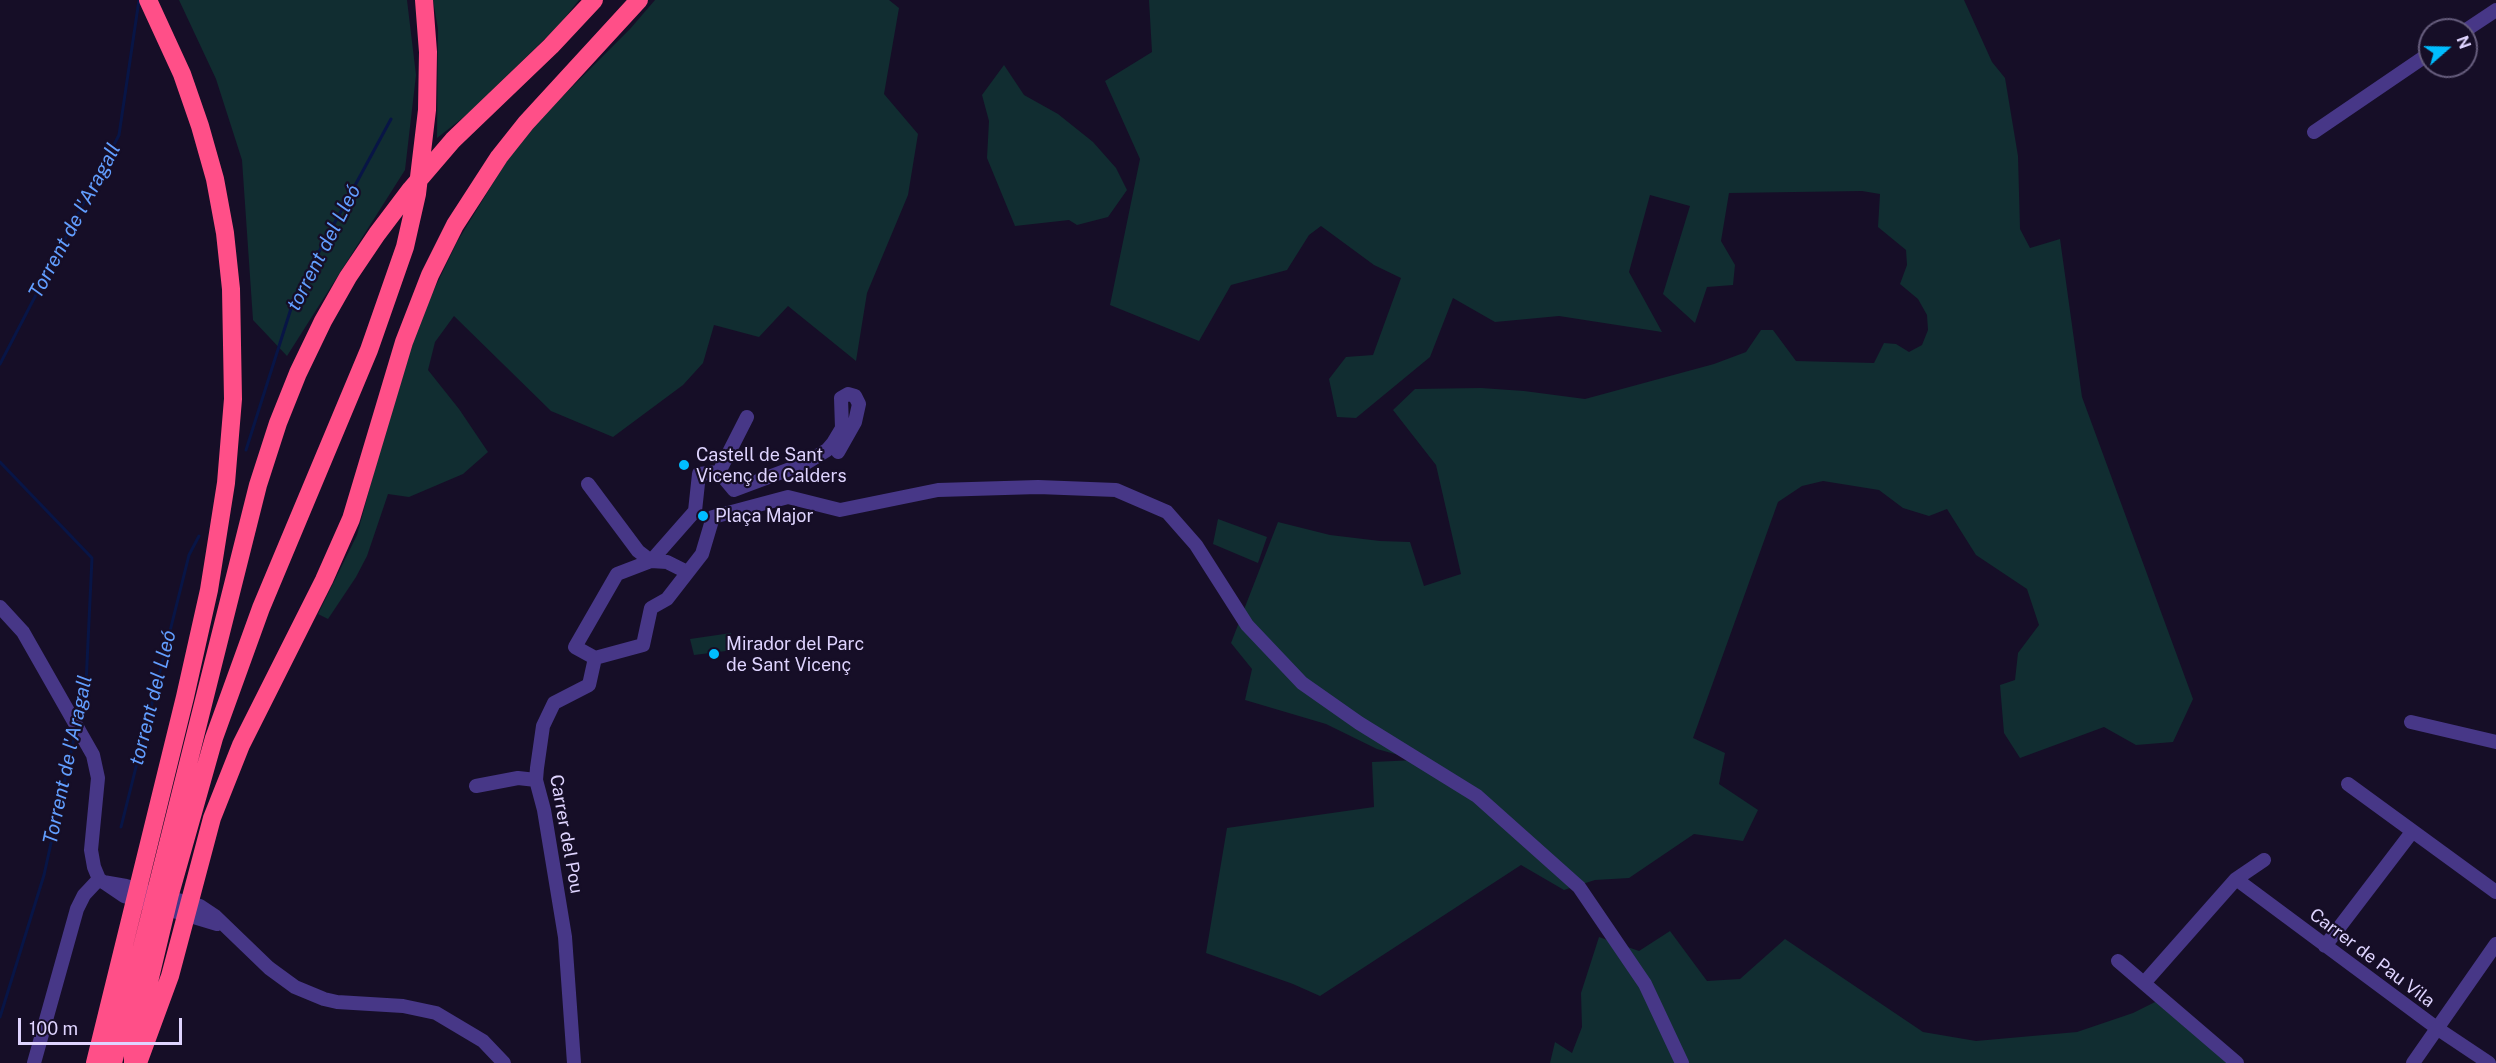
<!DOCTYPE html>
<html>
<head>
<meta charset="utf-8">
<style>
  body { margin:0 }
  #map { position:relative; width:2496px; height:1063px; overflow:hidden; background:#160e27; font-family:"Public Sans",sans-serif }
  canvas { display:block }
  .north { position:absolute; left:2418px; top:18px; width:60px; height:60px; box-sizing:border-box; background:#160e27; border:2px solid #665d7d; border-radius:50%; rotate:70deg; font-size:16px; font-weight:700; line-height:24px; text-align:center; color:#dfd4ff }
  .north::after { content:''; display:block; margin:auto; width:21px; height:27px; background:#00bdff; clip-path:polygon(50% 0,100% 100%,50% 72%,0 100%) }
  .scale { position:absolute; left:18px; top:1018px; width:164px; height:27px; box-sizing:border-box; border:3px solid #dfd4ff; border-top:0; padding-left:8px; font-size:18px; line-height:21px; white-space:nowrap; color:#dfd4ff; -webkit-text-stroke:4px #160e27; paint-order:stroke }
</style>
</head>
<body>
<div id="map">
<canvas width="2496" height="1063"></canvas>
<div class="north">N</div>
<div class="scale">100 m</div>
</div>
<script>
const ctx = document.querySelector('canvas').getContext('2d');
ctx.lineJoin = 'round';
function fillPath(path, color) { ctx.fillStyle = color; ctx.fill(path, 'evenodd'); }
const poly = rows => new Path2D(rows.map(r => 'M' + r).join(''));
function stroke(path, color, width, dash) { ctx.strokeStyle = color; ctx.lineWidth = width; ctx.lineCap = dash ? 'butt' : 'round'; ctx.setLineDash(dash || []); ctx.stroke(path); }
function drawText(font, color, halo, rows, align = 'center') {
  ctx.font = font + ' "Public Sans",sans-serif'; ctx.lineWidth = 4.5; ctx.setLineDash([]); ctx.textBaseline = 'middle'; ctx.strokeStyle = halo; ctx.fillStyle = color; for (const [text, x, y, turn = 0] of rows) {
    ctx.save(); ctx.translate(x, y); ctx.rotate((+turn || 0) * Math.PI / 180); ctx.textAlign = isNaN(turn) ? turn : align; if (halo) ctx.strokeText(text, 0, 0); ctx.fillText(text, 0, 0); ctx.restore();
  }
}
const green = poly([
  [179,0,407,0,416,75,405,170,287,356,253,320,242,160,216,79],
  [433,0,579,0,560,24,469,113,437,138,438,29],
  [655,0,889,0,899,8,884,94,918,134,908,195,867,293,856,361,788,306,759,337,714,325,703,363,683,385,613,437,551,411,454,316,435,342,428,370,459,409,488,452,463,474,409,497,388,494,367,556,356,577,328,619,318,614,357,535,393,402,417,325,457,242,506,162,543,116,630,29],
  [1149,0,1964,0,1992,62,2005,78,2018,156,2020,229,2030,248,2060,239,2082,397,2193,699,2173,742,2136,745,2104,727,2020,758,2004,733,2000,685,2015,680,2018,653,2039,625,2027,589,1976,555,1947,509,1929,516,1903,508,1879,490,1823,481,1802,486,1778,502,1693,738,1725,753,1719,784,1758,810,1743,841,1694,834,1629,878,1595,880,1564,890,1521,865,1320,996,1293,984,1206,953,1227,828,1374,807,1372,762,1416,760,1377,749,1326,724,1245,700,1252,669,1231,643,1278,522,1330,535,1380,541,1410,542,1424,586,1461,574,1436,465,1393,410,1415,389,1481,388,1524,391,1585,399,1714,364,1746,352,1761,330,1773,330,1796,361,1874,363,1884,343,1896,344,1909,352,1922,345,1928,330,1927,315,1918,299,1900,284,1907,265,1906,250,1878,227,1880,194,1862,191,1729,193,1721,241,1735,265,1733,285,1707,287,1695,323,1663,294,1690,206,1650,195,1629,272,1662,332,1559,316,1495,322,1453,298,1430,357,1356,418,1337,417,1329,379,1346,357,1373,355,1401,278,1374,265,1321,226,1309,235,1287,270,1231,285,1199,341,1110,305,1140,159,1105,81,1152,52],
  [1004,65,1024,95,1058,114,1093,142,1116,168,1127,190,1108,217,1077,225,1069,220,1015,226,987,158,989,121,982,95],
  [1218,519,1267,537,1258,563,1213,544],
  [731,633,734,650,694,655,690,639],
  [1670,931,1707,981,1740,979,1785,939,1923,1032,1976,1041,2077,1032,2133,1013,2157,1001,2232,1063,1550,1063,1555,1042,1572,1053,1582,1027,1581,993,1599,937,1639,951]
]);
const stream = poly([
  [0,364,119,135,139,0],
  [246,450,295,296,391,119],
  [0,462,92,558,86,684,79,719],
  [121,827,189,555,199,536],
  [0,1017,44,875,75,734]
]);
const minor = poly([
  [2466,30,2496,10],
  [2314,132,2430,53],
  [719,472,734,490,806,463,827,450,833,443,842,428,841,398,848,394,855,396,859,404,855,422,838,452],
  [719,472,747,417],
  [588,484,638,551,651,561],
  [695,511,699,474,719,472],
  [713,517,788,497,840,510,938,490,1038,487,1116,490,1167,512,1196,545,1247,625,1302,683,1359,723,1477,796,1579,887,1645,984,1682,1063],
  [651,561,667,562,687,572],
  [0,607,23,632,93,755,98,778,91,850,94,867,99,879,124,896,217,924],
  [595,658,575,647,617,574,651,561,695,511],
  [595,658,643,645,651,608,667,599,702,554,713,517],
  [2411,722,2496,742],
  [2348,784,2496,892],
  [476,786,518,778,536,780],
  [2236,879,2438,1029,2489,1063],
  [103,882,126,886,200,906,215,916,269,968,295,987,324,999,337,1002,403,1006,436,1013,483,1041,504,1063],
  [2325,946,2412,832],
  [2118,961,2237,1063],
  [2144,983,2236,879,2264,860],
  [34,1063,77,909,84,895,99,879],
  [574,1063,565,937,544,810,536,780,537,768,543,726,554,703,589,685,595,658],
  [2413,1063,2496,944]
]);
const highway = poly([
  [133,1062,133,1049,170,894,214,738,261,608,369,350,405,247,417,194,427,110,428,52,424,0],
  [95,1063,185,697,209,590,226,483,233,399,231,289,225,233,215,179,200,126,182,74,148,0],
  [113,1063,258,485,278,423,298,373,323,321,348,277,377,234,411,189,453,140,551,46,594,0],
  [138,1063,170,976,212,818,241,745,324,580,351,519,404,342,430,275,455,225,499,157,526,123,639,0]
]);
const markers = [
  [684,465,6,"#00bdff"],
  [703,516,6,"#00bdff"],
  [714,654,6,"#00bdff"]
];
const poiNames = [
  ["Castell de Sant",696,455],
  ["Vicenç de Calders",696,476],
  ["Plaça Major",715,516],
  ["Mirador del Parc",726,644],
  ["de Sant Vicenç",726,665]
];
const streetNames = [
  ["Carrer del Pou",566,834,80],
  ["Carrer de Pau Vila",2372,958,37]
];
const waterNames = [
  ["Torrent de l'Aragall",75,221,-62],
  ["torrent del Lleó",324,248,-63],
  ["torrent del Lleó",153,698,-76],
  ["Torrent de l'Aragall",68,760,-78]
];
fillPath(green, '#112d31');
stroke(stream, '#081546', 3);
stroke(minor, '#473787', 14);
stroke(highway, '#ff4f88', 18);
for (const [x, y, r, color] of markers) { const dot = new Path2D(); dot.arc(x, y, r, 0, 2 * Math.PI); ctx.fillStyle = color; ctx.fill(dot); stroke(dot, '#160e27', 2); }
drawText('18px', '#dfd4ff', '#160e27', poiNames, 'left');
drawText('18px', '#dfd4ff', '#160e27', streetNames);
drawText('italic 20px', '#629eff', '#160e27', waterNames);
</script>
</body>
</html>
